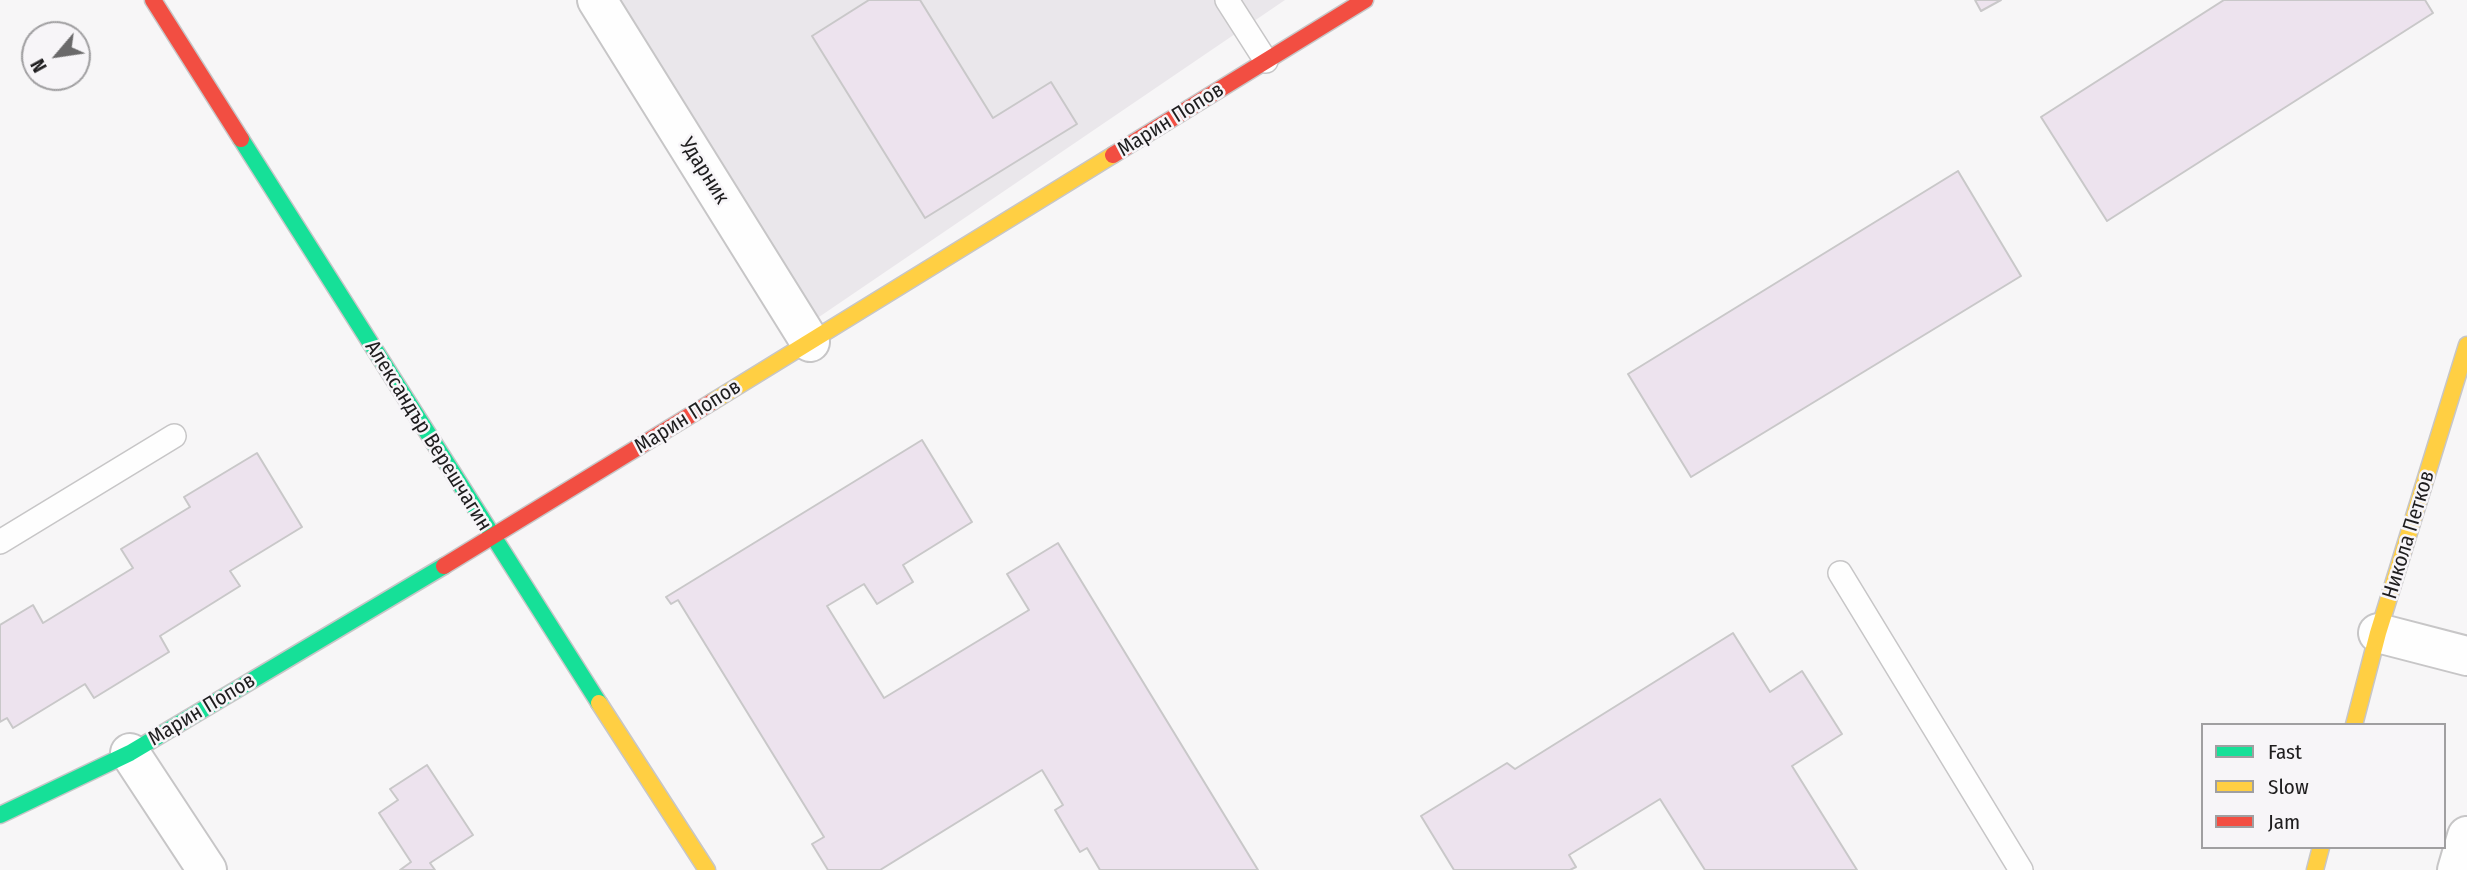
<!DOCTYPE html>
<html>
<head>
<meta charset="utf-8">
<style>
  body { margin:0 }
  #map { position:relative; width:2467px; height:870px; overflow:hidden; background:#f7f6f7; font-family:"Fira Sans Condensed",sans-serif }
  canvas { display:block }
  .legend { position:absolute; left:2201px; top:723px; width:245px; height:126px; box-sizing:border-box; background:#f7f5f8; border:2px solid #a09fa1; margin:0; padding:9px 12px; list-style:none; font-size:21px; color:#1e1d1e }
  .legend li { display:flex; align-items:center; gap:14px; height:35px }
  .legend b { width:35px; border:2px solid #a09fa1 }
  .north { position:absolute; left:21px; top:21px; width:70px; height:70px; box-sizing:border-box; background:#f7f5f8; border:2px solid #a09fa1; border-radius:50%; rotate:241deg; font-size:19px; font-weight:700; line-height:28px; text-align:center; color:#1e1d1e }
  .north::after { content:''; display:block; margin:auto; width:24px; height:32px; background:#6a696a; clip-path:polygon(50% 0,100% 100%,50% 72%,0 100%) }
</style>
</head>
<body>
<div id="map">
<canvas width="2467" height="870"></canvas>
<ul class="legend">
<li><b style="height:9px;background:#16e098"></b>Fast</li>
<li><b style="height:9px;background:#ffcf43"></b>Slow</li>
<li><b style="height:9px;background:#f24e42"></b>Jam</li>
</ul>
<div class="north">N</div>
</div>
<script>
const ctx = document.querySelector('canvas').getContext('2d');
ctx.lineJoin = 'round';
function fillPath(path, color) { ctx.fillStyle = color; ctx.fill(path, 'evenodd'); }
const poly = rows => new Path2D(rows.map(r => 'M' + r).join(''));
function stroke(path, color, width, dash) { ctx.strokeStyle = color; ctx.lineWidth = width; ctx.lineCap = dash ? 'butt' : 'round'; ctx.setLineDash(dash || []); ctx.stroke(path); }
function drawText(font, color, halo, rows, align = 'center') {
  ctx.font = font + ' "Fira Sans Condensed",sans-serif'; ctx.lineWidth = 5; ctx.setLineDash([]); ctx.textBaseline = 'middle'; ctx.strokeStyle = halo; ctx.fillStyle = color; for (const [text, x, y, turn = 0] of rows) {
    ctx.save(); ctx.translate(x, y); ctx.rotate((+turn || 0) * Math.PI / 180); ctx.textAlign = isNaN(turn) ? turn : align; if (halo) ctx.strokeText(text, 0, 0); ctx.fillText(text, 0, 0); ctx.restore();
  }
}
const built = poly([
  [594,0,1285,0,794,334]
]);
const building = poly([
  [869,0,920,0,993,118,1051,82,1077,124,925,218,812,36,869,0],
  [1975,0,2001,0,1981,11,1975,0],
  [2224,0,2425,0,2433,13,2107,221,2041,117,2224,0],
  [1958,171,2021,276,1691,477,1628,374,1958,171],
  [922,440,972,522,903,565,913,582,877,604,864,584,827,606,884,698,1029,610,1007,574,1058,543,1258,870,1100,870,1087,848,1080,852,1055,810,1063,805,1042,770,880,870,828,870,812,844,824,837,678,600,671,604,666,597,922,440],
  [257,453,302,527,230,571,240,586,160,636,169,652,94,698,85,684,13,728,7,718,0,722,0,625,33,605,43,623,133,568,121,549,190,507,184,497,257,453],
  [1733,633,1770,692,1802,671,1842,734,1792,766,1857,870,1705,870,1660,799,1569,855,1576,867,1570,870,1454,870,1421,816,1507,763,1515,769,1733,633],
  [427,765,473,835,430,863,435,870,400,870,411,862,379,813,398,800,390,789,427,765]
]);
const lane = poly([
  [1227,0,1266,61],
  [0,542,174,436],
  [1840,573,2021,870]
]);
const street = poly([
  [597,0,810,342],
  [2378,633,2467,656],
  [130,753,207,870],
  [2457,870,2467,836]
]);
const fast = poly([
  [241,139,599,703],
  [0,815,130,753,444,566]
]);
const slow = poly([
  [712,402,1113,155],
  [599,703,707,870],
  [2354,725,2378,633,2467,345],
  [2315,870,2321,847]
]);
const jam = poly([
  [153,0,241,139],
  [1113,155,1365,0],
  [444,566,712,402]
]);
const streetNames = [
  ["Марин Попов",1171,120,-32],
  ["Ударник",704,171,58],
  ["Марин Попов",688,417,-32],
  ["Александър Верешчагин",428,436,58],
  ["Никола Петков",2409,535,-73],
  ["Марин Попов",202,710,-31]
];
fillPath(built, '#eae7eb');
fillPath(building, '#ede3ee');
stroke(building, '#c9c8c9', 2);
stroke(lane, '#c7c6c7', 26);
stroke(street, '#c7c6c7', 42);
stroke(fast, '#c7c6c7', 19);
stroke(slow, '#c7c6c7', 19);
stroke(jam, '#c7c6c7', 19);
stroke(lane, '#fefefe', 23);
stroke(street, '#fefefe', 38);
stroke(fast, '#16e098', 16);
stroke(slow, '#ffcf43', 16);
stroke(jam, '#f24e42', 16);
drawText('21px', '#1e1d1e', '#f7f5f8', streetNames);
</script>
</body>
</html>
